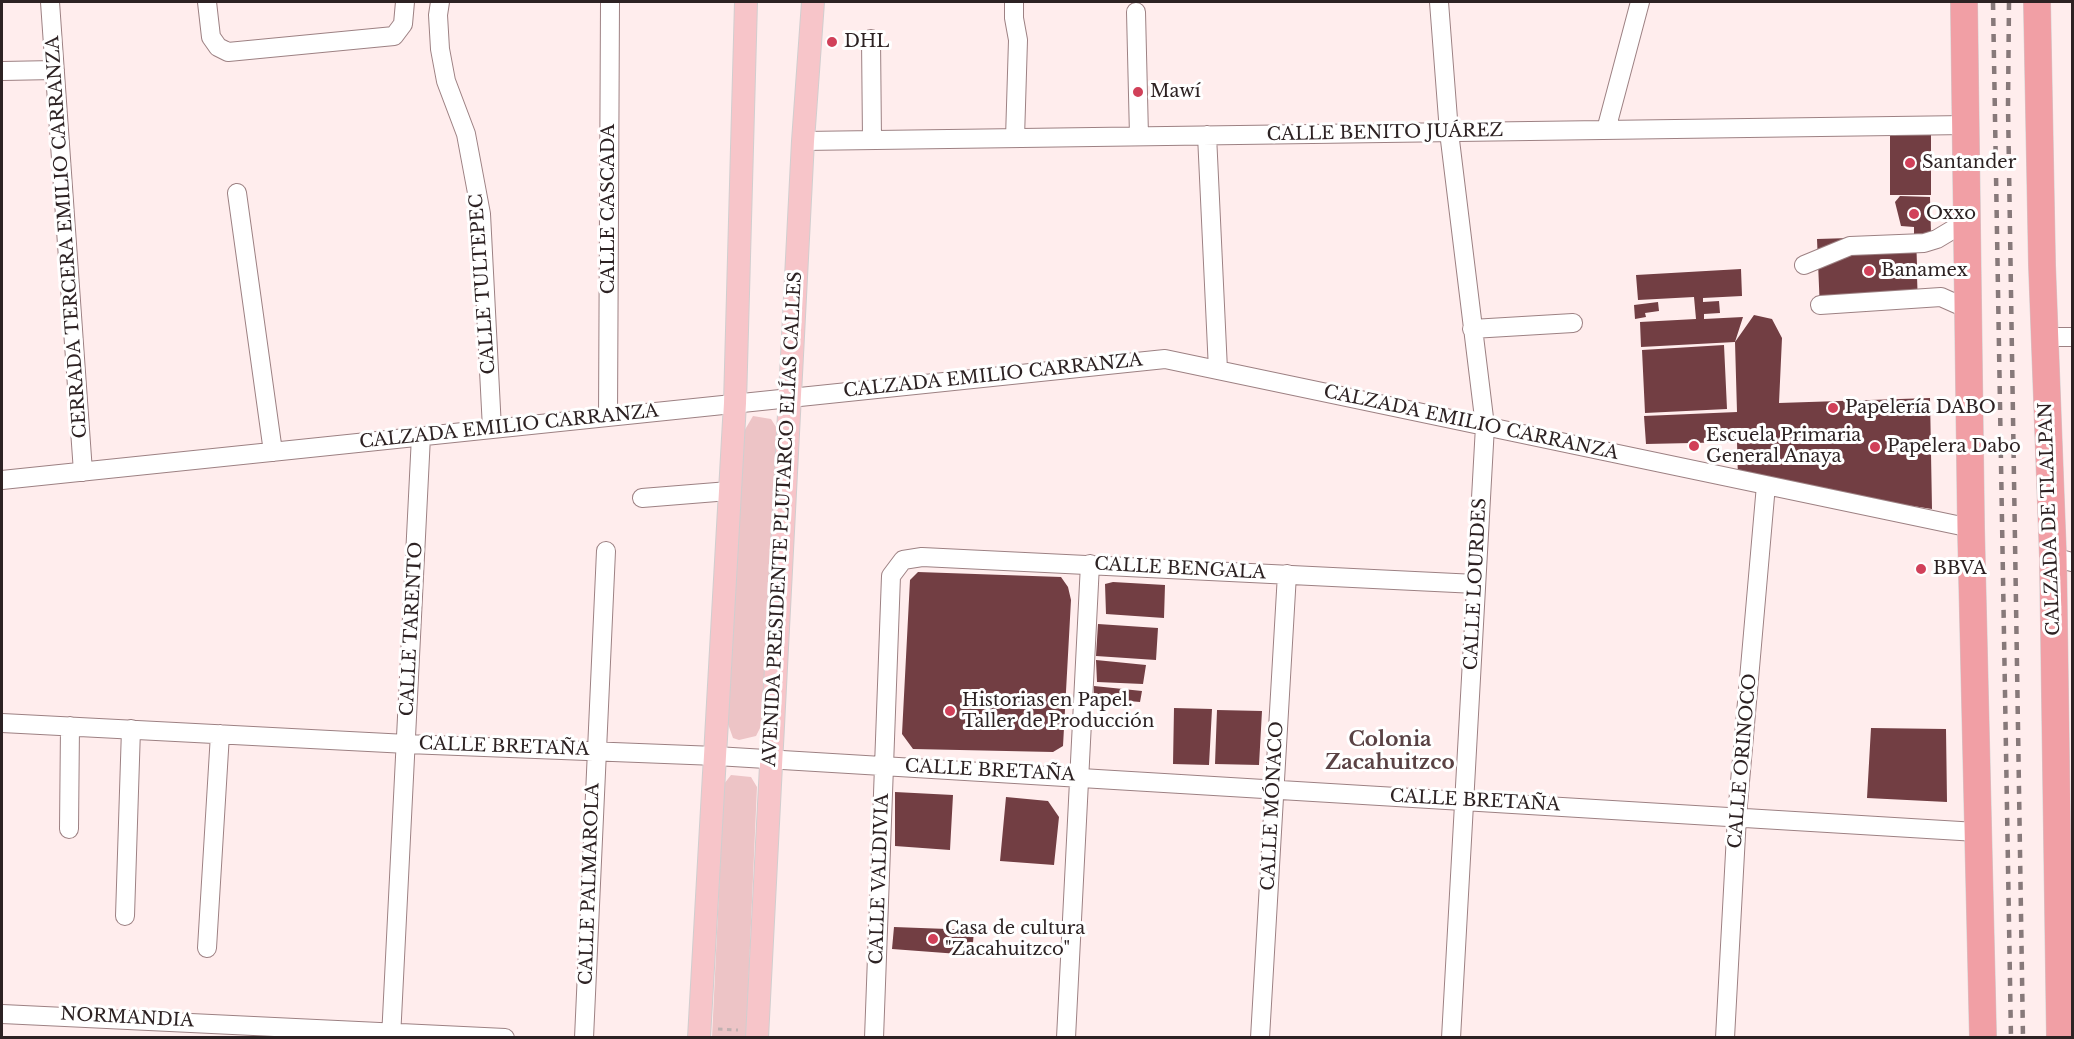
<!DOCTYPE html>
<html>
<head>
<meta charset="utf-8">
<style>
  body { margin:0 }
  #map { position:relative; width:2074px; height:1039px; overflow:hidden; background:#ffeded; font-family:"Libre Baskerville",serif }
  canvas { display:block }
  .frame { position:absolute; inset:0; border:3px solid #2d2223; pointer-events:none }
</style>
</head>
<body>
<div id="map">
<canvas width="2074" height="1039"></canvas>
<div class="frame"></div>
</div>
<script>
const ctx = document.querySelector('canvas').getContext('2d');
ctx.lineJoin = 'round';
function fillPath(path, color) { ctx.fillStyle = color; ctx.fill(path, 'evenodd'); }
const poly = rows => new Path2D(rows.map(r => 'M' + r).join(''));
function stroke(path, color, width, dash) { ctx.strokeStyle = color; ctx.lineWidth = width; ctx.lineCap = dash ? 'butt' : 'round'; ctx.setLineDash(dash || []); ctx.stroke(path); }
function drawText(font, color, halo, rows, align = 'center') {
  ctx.font = font + ' "Libre Baskerville",serif'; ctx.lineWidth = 6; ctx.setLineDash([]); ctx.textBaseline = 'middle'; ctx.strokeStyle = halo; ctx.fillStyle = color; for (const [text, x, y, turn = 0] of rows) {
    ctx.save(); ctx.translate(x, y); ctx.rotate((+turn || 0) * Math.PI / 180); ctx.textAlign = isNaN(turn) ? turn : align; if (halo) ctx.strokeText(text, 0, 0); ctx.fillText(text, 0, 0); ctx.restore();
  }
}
const green = poly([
  [753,416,771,419,776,427,778,449,763,722,756,736,739,740,733,738,728,724,743,433],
  [731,775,751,777,757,787,746,1037,712,1038,724,784]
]);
const building = poly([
  [1931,131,1931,195,1890,195,1890,132],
  [1900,196,1930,197,1931,233,1914,234,1914,227,1901,226,1895,202],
  [1916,236,1917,265,1920,265,1920,276,1917,276,1918,306,1820,310,1817,239],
  [1741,269,1742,296,1703,298,1703,302,1719,301,1720,313,1704,314,1704,319,1743,317,1735,342,1641,347,1640,322,1696,319,1694,297,1638,300,1636,275],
  [1658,302,1659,311,1645,313,1646,317,1635,319,1634,305],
  [1754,315,1772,319,1782,338,1779,403,1930,398,1932,509,1738,479,1737,442,1646,444,1644,416,1737,412,1735,342],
  [1724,345,1727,409,1645,413,1642,350],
  [918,572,1061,577,1068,587,1071,600,1063,746,1053,752,913,749,902,734,910,580],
  [1113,582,1165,585,1164,618,1106,614,1105,584],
  [1098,624,1158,628,1156,660,1096,656],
  [1096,660,1146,665,1143,684,1097,682],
  [1094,686,1142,691,1140,702,1094,698],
  [1174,708,1212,709,1209,765,1173,764],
  [1217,710,1262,711,1259,765,1215,764],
  [1871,728,1946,729,1947,802,1867,798],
  [895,792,953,795,950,850,895,846],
  [1006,797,1048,801,1059,817,1054,865,1000,861],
  [894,927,974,930,972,955,892,949]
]);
const path = poly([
  [718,1029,738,1030]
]);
const minor = poly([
  [50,2,83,472],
  [207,2,211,37,218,47,228,52,394,36,403,24,405,2],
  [440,2,438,15,440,49,446,81,466,134,481,214,492,429],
  [1014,2,1014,18,1018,40,1015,138],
  [1439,2,1449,132,1485,426,1451,1038],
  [1136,12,1139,136],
  [871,39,872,140],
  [2,71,55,70],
  [1606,130,1640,2],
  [1207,135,1218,370],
  [803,141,1966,125],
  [237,193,273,452],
  [1804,265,1850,246,1924,243,1937,239,1967,221],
  [1820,305,1941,297,1968,309],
  [1472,329,1573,323],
  [2045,337,2072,337],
  [608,417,610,2],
  [2,480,1165,359,1971,528],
  [642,498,729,491],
  [2053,557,2072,562],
  [2,723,407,744,716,756,1977,832],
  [69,829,70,726],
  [125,916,131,729],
  [207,948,220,734],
  [2,1014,505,1038],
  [391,1038,421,436],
  [584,1038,606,551],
  [874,1038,891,576,903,560,922,557,1476,584],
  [1066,1038,1090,564],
  [1260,1038,1287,574],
  [1725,1038,1737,816,1766,485]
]);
const major = poly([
  [699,1038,735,403,746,2],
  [757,1038,803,141,813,2]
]);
const highway = poly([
  [1964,2,1971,528,1983,1038],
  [2037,2,2042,265,2053,557,2060,1038]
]);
const rail = poly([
  [1993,2,2011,1038],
  [2009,2,2008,106,2023,1038]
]);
const markers = [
  [832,42,6,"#d14059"],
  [1138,92,6,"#d14059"],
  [1910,163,6,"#d14059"],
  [1914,214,6,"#d14059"],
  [1869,271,6,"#d14059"],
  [1833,408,6,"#d14059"],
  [1694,446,6,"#d14059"],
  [1875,447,6,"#d14059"],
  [1921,569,6,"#d14059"],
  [950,711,6,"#d14059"],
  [933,939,6,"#d14059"]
];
const poiNames = [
  ["DHL",844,42],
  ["Mawí",1150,92],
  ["Santander",1922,163],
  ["Oxxo",1926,214],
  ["Banamex",1881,271],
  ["Papelería DABO",1845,408],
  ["Escuela Primaria",1706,436],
  ["General Anaya",1706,457],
  ["Papelera Dabo",1887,447],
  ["BBVA",1933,569],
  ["Historias en Papel.",962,701],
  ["Taller de Producción",962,722],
  ["Casa de cultura",945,929],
  ["\"Zacahuitzco\"",945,950]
];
const streetNames = [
  ["CALLE BENITO JUÁREZ",1385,133,-1],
  ["CALLE CASCADA",609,209,-90],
  ["CERRADA TERCERA EMILIO CARRANZA",67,237,-94],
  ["CALLE TULTEPEC",483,284,-94],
  ["CALZADA EMILIO CARRANZA",993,376,-6],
  ["CALZADA EMILIO CARRANZA",1471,423,12],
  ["CALZADA EMILIO CARRANZA",509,427,-6],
  ["AVENIDA PRESIDENTE PLUTARCO ELÍAS CALLES",783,519,-87],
  ["CALZADA DE TLALPAN",2050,519,-92],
  ["CALLE BENGALA",1180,569,3],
  ["CALLE LOURDES",1476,584,-87],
  ["CALLE TARENTO",412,629,-87],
  ["CALLE BRETAÑA",504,747,2],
  ["CALLE ORINOCO",1743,761,-85],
  ["CALLE BRETAÑA",990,771,3],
  ["CALLE BRETAÑA",1475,801,3],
  ["CALLE MÓNACO",1273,806,-87],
  ["CALLE VALDIVIA",880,879,-88],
  ["CALLE PALMAROLA",590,884,-88],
  ["NORMANDIA",127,1018,3]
];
const neighbourhoodNames = [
  ["Colonia",1390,740],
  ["Zacahuitzco",1390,763]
];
fillPath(green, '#edc4c6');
fillPath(building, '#723e43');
stroke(minor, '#9d8183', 20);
stroke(major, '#d1cecf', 24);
stroke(highway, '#d1cecf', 28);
stroke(path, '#c0b0b0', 3, [4.5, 4.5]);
stroke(minor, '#fff', 18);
stroke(major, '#f7c5c9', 22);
stroke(highway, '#f19fa5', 27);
stroke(rail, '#87797a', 4.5, [8, 8]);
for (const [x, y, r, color] of markers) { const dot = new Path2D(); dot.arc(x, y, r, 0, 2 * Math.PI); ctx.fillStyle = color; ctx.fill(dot); stroke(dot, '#fff', 2); }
drawText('18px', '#2d2223', '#fff', poiNames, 'left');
drawText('18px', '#2d2223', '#fff', streetNames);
drawText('bold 20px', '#5a4244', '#fff', neighbourhoodNames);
</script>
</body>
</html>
